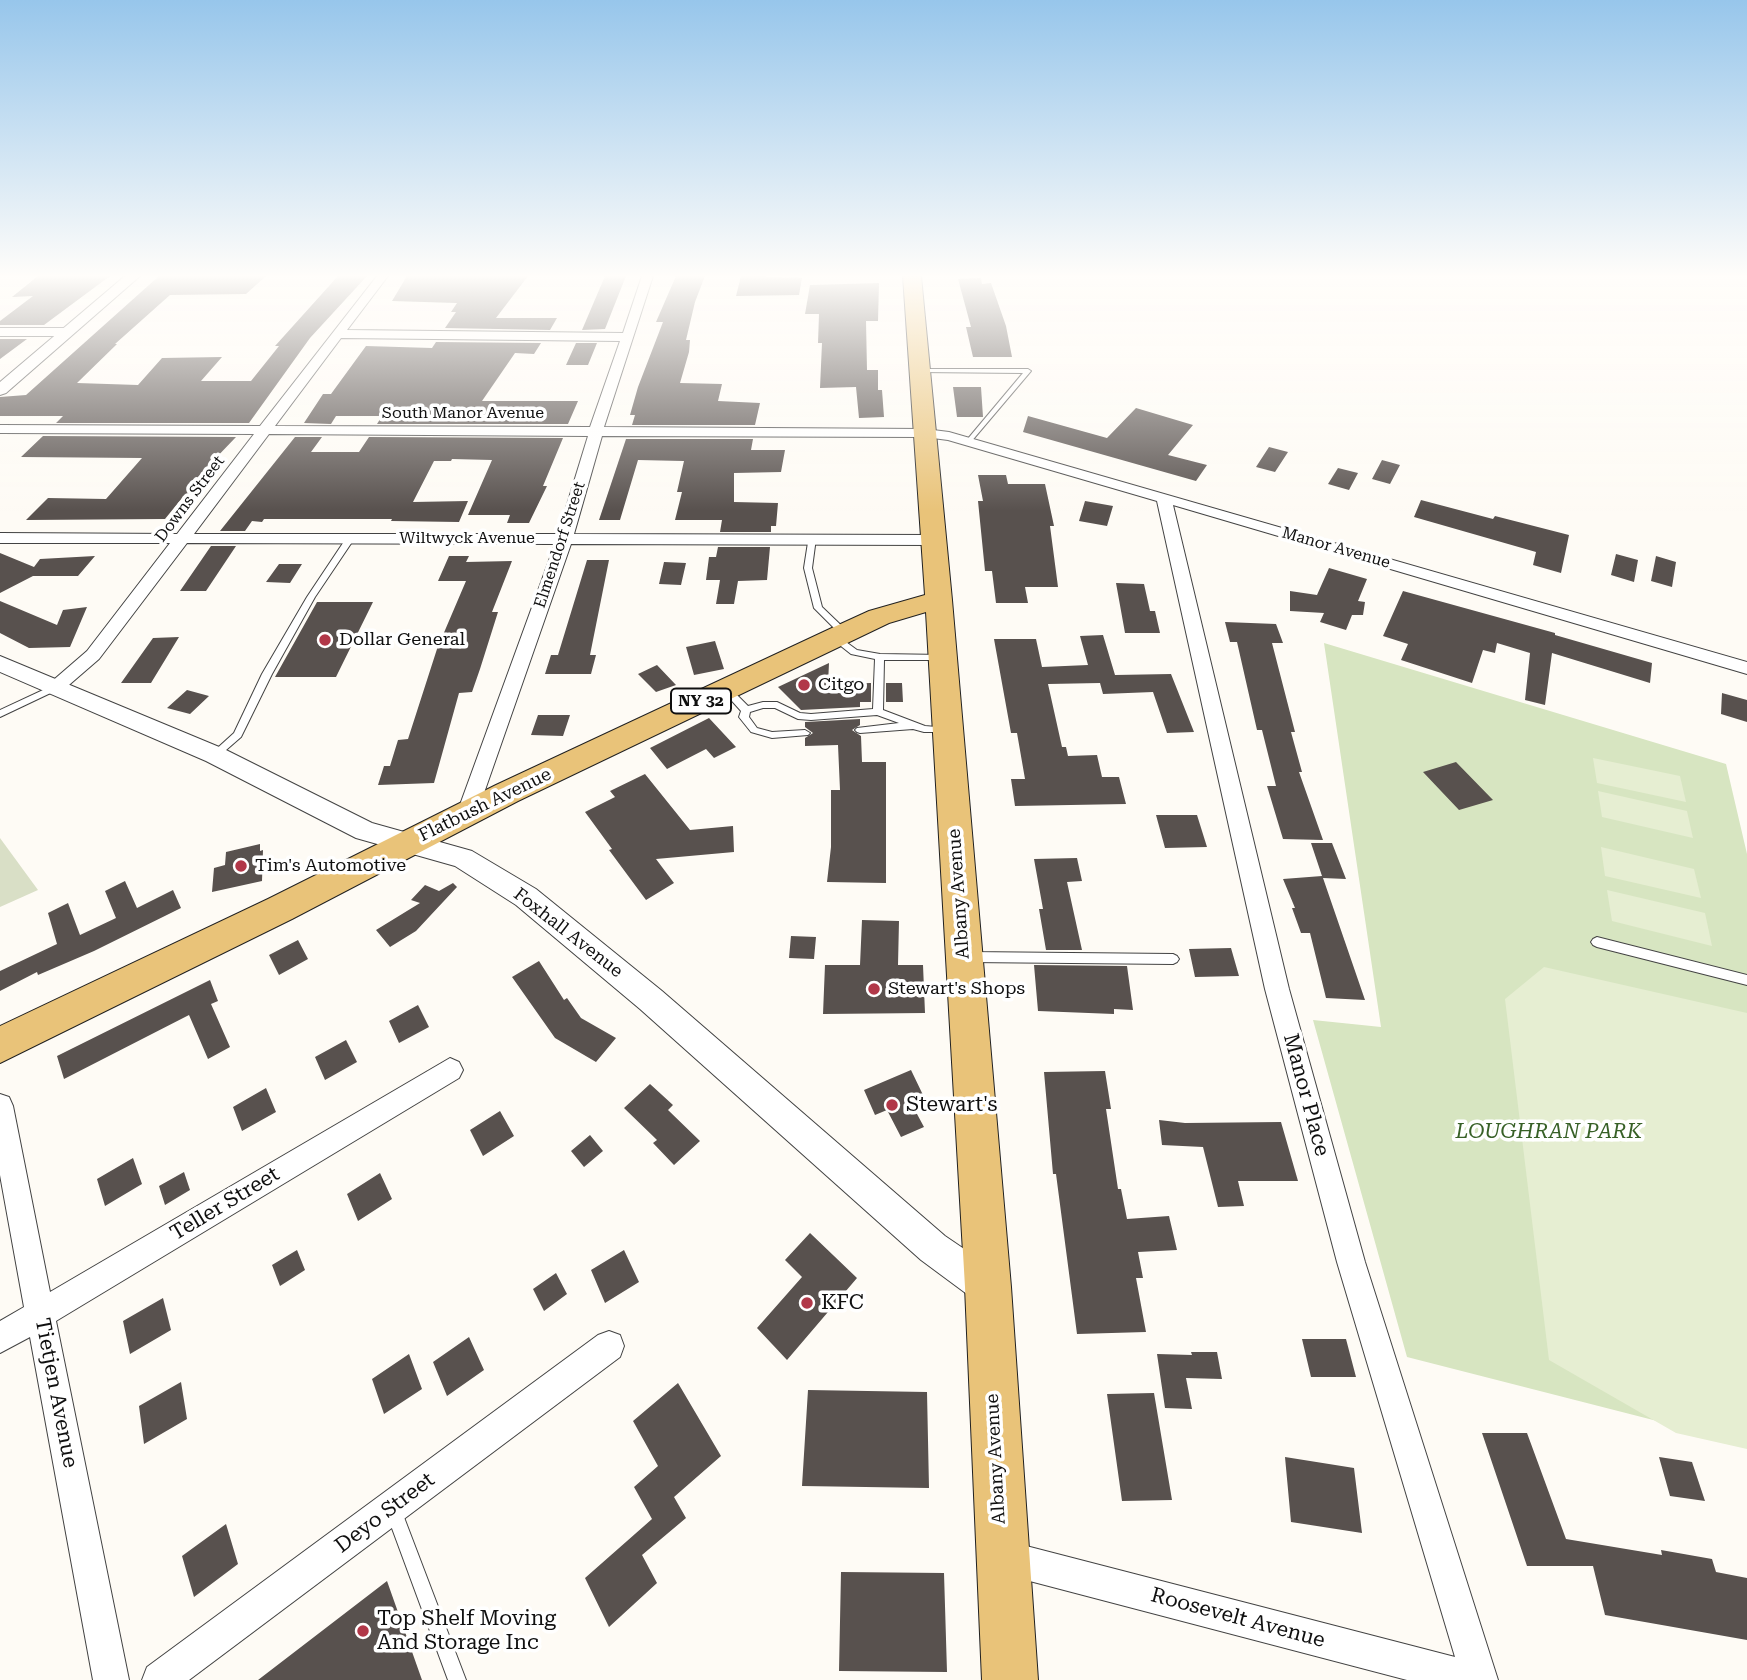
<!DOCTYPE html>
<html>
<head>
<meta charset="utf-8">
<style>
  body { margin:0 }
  canvas { display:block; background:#fefbf5 }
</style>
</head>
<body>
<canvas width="1747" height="1680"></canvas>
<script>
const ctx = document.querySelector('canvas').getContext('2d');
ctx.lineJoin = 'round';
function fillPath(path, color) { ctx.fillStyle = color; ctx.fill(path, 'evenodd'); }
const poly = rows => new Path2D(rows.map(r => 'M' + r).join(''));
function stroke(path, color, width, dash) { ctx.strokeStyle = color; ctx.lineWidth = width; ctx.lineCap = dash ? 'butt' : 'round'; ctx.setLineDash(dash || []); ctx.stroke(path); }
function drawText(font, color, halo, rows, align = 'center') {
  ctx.font = font + ' "Roboto Serif",serif'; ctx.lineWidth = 7; ctx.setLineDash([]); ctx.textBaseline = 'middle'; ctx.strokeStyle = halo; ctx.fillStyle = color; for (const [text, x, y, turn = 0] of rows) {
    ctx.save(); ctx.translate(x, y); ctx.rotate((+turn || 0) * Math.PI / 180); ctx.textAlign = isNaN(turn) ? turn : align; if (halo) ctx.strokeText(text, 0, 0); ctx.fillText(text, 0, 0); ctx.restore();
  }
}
const green = poly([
  [1324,643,1726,764,1747,854,1747,1444,1407,1357,1313,1020,1381,1027]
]);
const cemetery = poly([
  [0,838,38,890,0,907]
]);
const pitch = poly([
  [1593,758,1680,776,1686,802,1597,783],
  [1598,791,1687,811,1693,838,1602,817],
  [1601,847,1694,869,1701,898,1605,876],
  [1607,890,1705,913,1712,946,1612,921],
  [1544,967,1747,1013,1747,1449,1676,1433,1549,1360,1505,999]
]);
const building = poly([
  [38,276,110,276,44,325,0,325,0,321,33,296,12,297],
  [159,276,266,276,246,294,170,295,115,344,117,344,77,383,138,385,162,358,222,357,201,381,251,381,279,346,275,346,338,276,367,276,310,338,249,423,56,423,63,416,0,416,0,397,26,395],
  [407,276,528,276,496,318,557,318,550,330,445,328,456,312,451,312,457,303,392,301],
  [605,276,626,276,605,329,582,330],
  [676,276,705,276,695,302,686,340,690,340,689,352,680,383,722,384,718,401,760,403,755,425,632,425,635,415,630,415,638,387,663,322,656,322],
  [741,276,802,278,799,295,736,296],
  [981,278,982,284,991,283,1006,326,1012,357,973,357,966,327,971,327,958,279],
  [879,283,878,321,866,321,867,370,878,370,878,390,882,390,884,417,859,418,856,387,820,388,822,343,818,343,819,314,805,314,810,285],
  [0,339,27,339,0,359],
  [436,342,541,343,534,354,515,353,482,401,578,401,568,424,377,424,382,416,336,416,331,424,304,423,323,394,331,394,366,346,432,348],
  [576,343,597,343,588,365,566,365],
  [953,387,981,387,983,417,957,417],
  [1136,408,1193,425,1168,455,1207,465,1196,481,1023,432,1028,416,1107,438],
  [43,436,236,437,212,462,219,462,188,498,182,498,165,519,26,520,48,498,106,499,142,458,21,457],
  [295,437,322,437,311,452,359,452,369,437,563,438,543,486,547,486,529,523,507,523,510,515,468,515,492,460,452,459,451,461,434,461,413,502,468,501,459,522,391,521,392,519,264,519,262,522,252,521,245,531,220,531],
  [626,439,753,439,751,450,785,450,781,472,734,473,734,502,778,503,776,526,771,526,771,532,720,532,722,520,675,520,682,492,677,492,684,461,638,460,620,520,599,520],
  [1269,447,1288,452,1275,472,1256,467],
  [1382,460,1400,465,1390,484,1372,479],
  [1338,468,1358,473,1349,490,1328,484],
  [978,475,1006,475,1008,484,1045,484,1054,526,1050,526,1058,587,1025,587,1028,603,996,603,992,571,985,571,978,501,983,501],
  [1421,500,1493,519,1495,516,1569,535,1561,573,1533,565,1536,552,1414,517],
  [1085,501,1113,506,1107,526,1079,521],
  [211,546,236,546,206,591,180,591],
  [718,547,770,547,767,580,738,581,734,604,716,604,720,580,706,580,709,557,716,557],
  [0,553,34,567,40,559,95,556,78,576,33,576,0,593],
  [1616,554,1638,560,1634,582,1611,575],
  [449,556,469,556,466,562,512,561,492,612,498,612,480,669,472,692,459,693,434,783,378,785,384,766,390,766,398,740,408,739,437,649,466,581,438,581],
  [1656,556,1676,562,1672,587,1651,581],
  [587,560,609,560,590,655,596,655,591,674,545,674,551,655,558,655],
  [664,562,686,563,681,585,659,584],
  [279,564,302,564,290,583,266,582],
  [1329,568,1367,579,1358,601,1365,602,1363,615,1352,615,1346,630,1320,622,1324,613,1290,611,1290,591,1317,595],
  [1116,583,1144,584,1150,611,1155,611,1160,633,1125,633],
  [1403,591,1555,633,1555,635,1652,663,1650,683,1552,653,1545,705,1525,700,1530,653,1497,643,1495,653,1483,650,1472,683,1401,660,1408,644,1383,636],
  [0,601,57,625,63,610,87,607,70,647,29,648,0,633],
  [317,602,373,602,336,677,275,677],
  [1225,622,1276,624,1283,643,1272,643,1295,732,1291,732,1302,772,1299,772,1323,840,1283,839,1267,786,1276,786,1262,730,1257,730,1237,642,1230,642],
  [1103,635,1115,675,1171,674,1194,732,1167,733,1153,692,1103,694,1100,683,1048,684,1062,747,1066,747,1068,756,1097,755,1102,777,1119,777,1126,804,1015,806,1011,779,1025,779,1017,733,1011,733,994,639,1036,639,1042,667,1088,665,1080,636],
  [179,637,151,683,121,683,153,638],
  [715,641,724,669,694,675,686,647],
  [829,663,828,684,871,683,871,702,860,702,860,707,801,710,778,687],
  [657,665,676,685,656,692,638,674],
  [886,683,902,683,903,702,886,702],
  [187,690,209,696,190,714,167,708],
  [1722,693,1747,700,1747,722,1721,714],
  [538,715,570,715,563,736,531,735],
  [709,718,736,747,714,758,706,749,667,769,650,748],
  [860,719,860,725,852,730,861,736,862,762,886,762,886,883,827,882,831,847,831,790,840,790,838,745,805,746,805,738,813,733,805,727,805,722],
  [1456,762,1493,800,1459,810,1423,772],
  [645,774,690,830,733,826,734,852,656,859,674,883,646,900,609,850,612,849,585,812,615,797,610,791],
  [1156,815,1197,815,1207,847,1165,848],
  [1311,843,1332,843,1346,879,1323,878,1365,1000,1326,998,1310,933,1301,933,1292,908,1295,908,1283,879,1322,876],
  [260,844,260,851,263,850,262,881,212,892,214,868,225,865,226,852],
  [1077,858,1082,881,1067,882,1082,950,1046,950,1039,909,1043,909,1034,859],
  [125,881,137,908,173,890,181,908,94,951,38,975,37,972,0,991,0,971,57,944,48,913,68,903,80,935,116,918,105,891],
  [453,883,457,887,416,931,390,947,376,930,420,903,411,900,425,885,439,891],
  [862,920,899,921,898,965,923,965,925,1013,823,1014,825,965,860,965],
  [791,936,816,937,814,959,789,958],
  [298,940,308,959,279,975,269,955],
  [1231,948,1239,976,1195,977,1189,949],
  [539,961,564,1000,567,998,581,1018,616,1038,596,1062,555,1038,512,977],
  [1034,965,1127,966,1133,1010,1114,1009,1114,1014,1038,1011],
  [210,980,218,1001,211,1004,230,1047,208,1059,189,1015,64,1079,57,1056],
  [418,1005,429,1027,399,1043,389,1021],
  [346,1040,357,1062,325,1080,315,1057],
  [911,1070,923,1095,910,1101,924,1127,901,1137,887,1110,875,1115,864,1090],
  [1105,1071,1111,1109,1106,1109,1118,1189,1121,1189,1127,1219,1169,1216,1177,1250,1138,1252,1143,1278,1136,1278,1146,1332,1077,1334,1056,1174,1053,1174,1044,1072],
  [650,1084,673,1105,668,1110,700,1141,674,1165,653,1143,657,1140,624,1108],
  [266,1088,276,1112,242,1131,233,1107],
  [500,1111,514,1136,483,1156,470,1130],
  [1159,1120,1185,1123,1281,1122,1298,1181,1238,1181,1244,1206,1218,1207,1203,1147,1162,1145],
  [590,1135,603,1151,584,1167,571,1151],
  [133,1158,142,1184,105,1206,97,1179],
  [184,1172,190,1190,165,1205,159,1186],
  [380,1173,392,1199,358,1221,347,1194],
  [810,1233,857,1278,787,1360,757,1328,802,1277,785,1260],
  [297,1250,305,1270,280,1286,272,1265],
  [624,1250,639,1282,605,1303,591,1270],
  [556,1273,567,1294,544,1311,533,1289],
  [163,1298,171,1330,130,1354,123,1321],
  [469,1337,484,1370,447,1396,433,1362],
  [1302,1339,1346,1339,1356,1377,1311,1377],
  [1191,1352,1217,1352,1222,1379,1186,1378,1192,1409,1165,1408,1157,1354,1192,1355],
  [409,1354,422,1389,384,1414,372,1379],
  [181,1382,187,1419,144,1444,139,1406],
  [678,1383,721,1456,674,1497,686,1518,642,1555,657,1583,609,1627,585,1578,652,1519,634,1487,658,1466,633,1421],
  [808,1390,927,1392,929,1488,802,1486],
  [1154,1393,1172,1500,1122,1501,1107,1394],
  [1482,1433,1527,1433,1566,1539,1662,1555,1661,1550,1712,1559,1716,1572,1747,1578,1747,1640,1605,1615,1593,1566,1527,1566],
  [1285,1457,1354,1468,1362,1533,1291,1522],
  [1659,1457,1692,1462,1705,1501,1670,1496],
  [226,1524,238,1564,194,1597,182,1556],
  [841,1572,944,1573,947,1672,839,1671],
  [387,1581,422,1680,258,1680]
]);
const service = poly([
  [920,369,1028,369,1031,371,970,443,968,444,966,443,966,441,1023,373,918,372,918,370,920,369],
  [809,536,815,536,816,538,812,568,822,607,847,631,847,635,841,635,814,608,804,568,809,536],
  [347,537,350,537,354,539,315,597,272,674,241,737,218,757,212,757,210,755,212,753,234,733,262,674,307,597,347,537],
  [835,634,857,650,880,654,943,655,943,659,940,660,884,660,883,710,925,726,948,728,950,730,948,732,924,732,913,729,860,733,857,732,855,730,857,728,899,723,877,715,811,720,798,719,775,708,763,708,750,712,749,717,757,728,772,732,805,730,810,733,808,735,772,738,751,732,739,717,741,711,723,691,721,689,723,687,729,687,748,706,763,702,777,702,800,713,811,714,873,709,875,659,851,654,832,639,832,635,835,634],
  [56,684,61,687,59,689,0,717,0,710,56,684],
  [1597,937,1747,975,1747,985,1597,947,1593,945,1591,942,1593,939,1597,937],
  [969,952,1173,954,1177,956,1179,959,1177,962,1173,964,969,962,965,960,963,957,965,954,969,952],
  [394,1504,400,1506,402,1512,466,1680,448,1680,386,1512,388,1506,394,1504]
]);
const minor = poly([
  [377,276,388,276,347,330,623,333,642,276,653,276,604,427,925,429,949,432,1747,662,1747,674,1173,505,1289,989,1365,1262,1498,1680,1407,1680,1003,1574,991,1569,986,1557,991,1545,1003,1540,1455,1657,1337,1262,1265,989,1157,501,948,440,925,437,602,436,574,534,934,535,942,540,934,545,571,544,477,813,474,819,467,821,460,819,457,813,555,544,187,543,99,659,62,691,50,691,47,687,50,683,87,651,170,543,0,543,0,533,177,534,254,434,0,433,0,425,260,426,377,276],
  [341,338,620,341,590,427,275,426,341,338],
  [269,434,588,436,558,534,194,534,269,434],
  [0,328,67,328,73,332,67,336,0,336,0,328],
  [450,1058,459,1062,463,1070,459,1078,56,1321,129,1680,93,1680,30,1337,0,1353,0,1321,24,1307,0,1175,0,1094,9,1097,13,1106,50,1292,450,1058],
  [609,1331,620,1335,624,1346,620,1357,189,1680,142,1680,147,1667,598,1335,609,1331]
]);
const tertiary = poly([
  [125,276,140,276,6,393,0,395,0,382,125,276],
  [0,656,224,749,372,823,472,851,536,889,662,991,945,1236,1001,1274,1006,1287,1001,1300,988,1305,975,1300,921,1260,640,1009,516,905,455,866,356,838,206,761,0,672,0,656]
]);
const primary = poly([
  [903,276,921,276,952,600,1011,1287,1038,1680,982,1680,965,1287,926,612,889,623,518,801,292,919,0,1063,0,1026,268,899,496,785,834,627,869,611,925,595,903,276]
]);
const markers = [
  [325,640,7,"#b13748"],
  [804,685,7,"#b13748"],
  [241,866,7,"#b13748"],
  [874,989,7,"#b13748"],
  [892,1105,7,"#b13748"],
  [807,1303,7,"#b13748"],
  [363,1631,7,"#b13748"]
];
const farStreetnames = [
  ["South Manor Avenue",463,413],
  ["Downs Street",190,499,-53],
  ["Wiltwyck Avenue",467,538],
  ["Elmendorf Street",560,545,-72],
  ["Manor Avenue",1336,548,16]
];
const shields = [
  [701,701,60]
];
const shieldNames = [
  ["NY 32",701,701]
];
const poiNames = [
  ["Dollar General",339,640],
  ["Citgo",818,685],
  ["Tim's Automotive",255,866],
  ["Stewart's Shops",888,989]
];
const streetNames = [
  ["Flatbush Avenue",485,805,-26],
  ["Albany Avenue",959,894,-94],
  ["Foxhall Avenue",568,933,38],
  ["Albany Avenue",996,1459,-93]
];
const nearStreetnames = [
  ["Manor Place",1306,1095,75],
  ["Teller Street",225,1204,-31],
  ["Tietjen Avenue",56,1393,79],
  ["Deyo Street",385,1513,-37],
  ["Roosevelt Avenue",1238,1618,15]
];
const nearPoinames = [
  ["Stewart's",906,1105],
  ["KFC",821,1303],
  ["Top Shelf Moving",377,1619],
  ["And Storage Inc",377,1643]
];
const nearParknames = [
  ["LOUGHRAN PARK",1549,1132]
];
fillPath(green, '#d7e5c1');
fillPath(cemetery, '#d9dfc6');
fillPath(pitch, '#e6eed2');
fillPath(building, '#58514e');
stroke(service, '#434343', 2);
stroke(minor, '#434343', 2);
stroke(tertiary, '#434343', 2);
stroke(primary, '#212121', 2);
fillPath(service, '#fff');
fillPath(minor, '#fff');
fillPath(tertiary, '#fff');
fillPath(primary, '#e9c379');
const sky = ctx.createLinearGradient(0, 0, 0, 511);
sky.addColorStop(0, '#97c6eb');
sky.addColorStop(0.54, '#fffdfa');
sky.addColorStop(1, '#fffdfa00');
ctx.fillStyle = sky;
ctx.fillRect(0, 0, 1747, 511);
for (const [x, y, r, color] of markers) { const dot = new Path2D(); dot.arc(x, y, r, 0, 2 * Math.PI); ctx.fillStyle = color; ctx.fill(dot); stroke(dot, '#fff', 2.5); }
drawText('16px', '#101010', '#fff', farStreetnames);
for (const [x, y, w] of shields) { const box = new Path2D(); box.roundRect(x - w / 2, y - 12.5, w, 25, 5); ctx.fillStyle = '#fff'; ctx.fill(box); stroke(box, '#101010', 2); }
drawText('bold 16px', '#101010', null, shieldNames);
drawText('18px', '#101010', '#fff', poiNames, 'left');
drawText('18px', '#101010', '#fff', streetNames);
drawText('21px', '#101010', '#fff', nearStreetnames);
drawText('21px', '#101010', '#fff', nearPoinames, 'left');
drawText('italic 21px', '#386127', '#fff', nearParknames);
</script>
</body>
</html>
